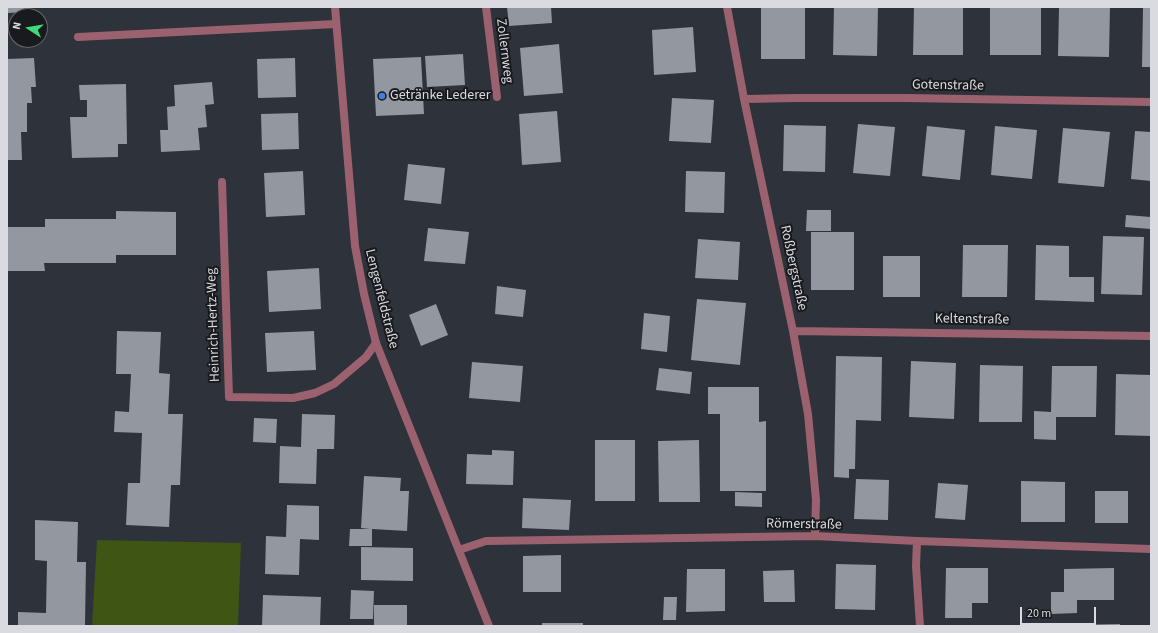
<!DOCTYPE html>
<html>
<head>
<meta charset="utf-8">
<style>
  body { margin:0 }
  #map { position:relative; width:1158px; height:633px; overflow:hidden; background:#2e323a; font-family:"Source Sans 3",sans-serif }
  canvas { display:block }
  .frame { position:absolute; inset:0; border:8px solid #d9dbe0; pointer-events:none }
  .north { position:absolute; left:8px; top:8px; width:40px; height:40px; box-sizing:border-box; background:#181a1d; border:1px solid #65676b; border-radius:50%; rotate:282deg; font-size:11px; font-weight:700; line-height:16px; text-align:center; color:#d9dbe0 }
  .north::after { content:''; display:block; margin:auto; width:14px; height:18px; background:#41d77c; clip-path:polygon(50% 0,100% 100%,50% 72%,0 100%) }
  .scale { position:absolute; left:1020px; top:607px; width:76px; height:18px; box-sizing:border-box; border:2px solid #d9dbe0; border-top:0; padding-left:5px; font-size:12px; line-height:14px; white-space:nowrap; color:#d9dbe0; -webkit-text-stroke:3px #181a1d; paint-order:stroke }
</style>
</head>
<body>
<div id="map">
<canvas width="1158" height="633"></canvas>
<div class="frame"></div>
<div class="north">N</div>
<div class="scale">20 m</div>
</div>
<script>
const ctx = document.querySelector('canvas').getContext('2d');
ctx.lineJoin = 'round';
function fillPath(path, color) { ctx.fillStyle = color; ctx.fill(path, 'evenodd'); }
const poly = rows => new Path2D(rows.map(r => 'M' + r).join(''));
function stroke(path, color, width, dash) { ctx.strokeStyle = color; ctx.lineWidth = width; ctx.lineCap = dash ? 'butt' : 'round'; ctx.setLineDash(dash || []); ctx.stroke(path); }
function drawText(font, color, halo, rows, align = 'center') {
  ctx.font = font + ' "Source Sans 3",sans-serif'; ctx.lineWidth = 4; ctx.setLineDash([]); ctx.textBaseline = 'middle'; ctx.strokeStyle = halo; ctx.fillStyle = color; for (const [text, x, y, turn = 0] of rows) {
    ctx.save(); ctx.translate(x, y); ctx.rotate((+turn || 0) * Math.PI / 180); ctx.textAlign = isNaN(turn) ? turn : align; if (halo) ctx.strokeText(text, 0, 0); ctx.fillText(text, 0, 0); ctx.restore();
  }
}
const green = poly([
  [97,540,241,543,238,626,92,626]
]);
const building = poly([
  [7,7,29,7,29,12,7,13],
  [507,7,551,7,552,23,509,26],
  [761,7,805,7,805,59,761,59],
  [834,7,878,7,877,56,833,55],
  [914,7,963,7,963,55,913,55],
  [990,7,1041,7,1041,55,990,55],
  [1059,7,1110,7,1109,57,1058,56],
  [1143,8,1151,8,1151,67,1142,67],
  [693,27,696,72,654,75,652,30],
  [559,44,563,93,524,96,520,48],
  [463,54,465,85,427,87,425,56],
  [421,57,424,114,376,116,373,59],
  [34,58,36,87,31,87,32,103,27,103,27,132,21,132,22,160,7,160,7,59],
  [295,58,296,97,258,98,257,59],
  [212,82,214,104,205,105,207,127,198,128,200,150,161,152,160,130,168,130,167,107,175,106,174,85],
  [126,84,127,144,118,144,118,157,72,158,70,117,87,117,87,100,80,100,79,85],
  [672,98,714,100,711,143,669,141],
  [557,111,561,162,522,165,519,114],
  [298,113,299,149,262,150,261,114],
  [858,124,895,127,890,176,853,173],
  [784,125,826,126,825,172,783,171],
  [927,126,965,130,960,180,922,176],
  [995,126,1037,130,1032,179,991,175],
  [1063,128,1110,132,1104,187,1058,183],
  [1135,131,1151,132,1151,181,1131,179],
  [408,164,445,168,441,204,404,200],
  [303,171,305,215,266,217,264,173],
  [686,171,725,172,724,213,685,212],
  [807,210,831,210,831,231,806,231],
  [116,211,176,212,176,255,116,255,116,263,44,263,45,271,7,271,7,227,45,227,45,219,116,219],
  [1126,215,1151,217,1151,229,1125,227],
  [428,228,469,232,465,264,424,261],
  [811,232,854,232,854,290,811,290],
  [1103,236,1144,237,1142,295,1101,294],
  [698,239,740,242,738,280,695,278],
  [963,245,1008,245,1007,297,962,297],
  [1036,245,1069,246,1069,277,1094,277,1094,302,1035,300],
  [883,256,920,256,920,297,883,297],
  [319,268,321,309,269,312,267,271],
  [497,286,526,290,523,317,495,314],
  [697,299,746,303,740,365,691,360],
  [436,304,448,335,421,346,409,315],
  [644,313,670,316,667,352,641,349],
  [117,331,161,332,159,373,170,374,168,414,183,414,180,485,171,485,169,527,126,525,128,483,140,483,142,433,114,432,115,411,129,412,131,374,116,374],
  [314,331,316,370,267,372,265,333],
  [836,356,882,357,881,421,856,420,855,469,849,469,849,478,834,477],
  [911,361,956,363,954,419,909,417],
  [472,362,523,366,520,402,469,398],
  [980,365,1023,366,1022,422,979,422],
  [1052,366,1097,366,1096,417,1056,417,1056,440,1034,439,1034,411,1051,412],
  [659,368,692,372,690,394,656,390],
  [1116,374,1151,375,1151,436,1115,435],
  [708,387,759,387,759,422,766,421,766,491,720,491,720,414,708,414],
  [302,414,335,415,334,449,317,449,316,484,279,483,280,446,301,447],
  [254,418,277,419,276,443,253,442],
  [595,440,635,440,635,501,595,501],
  [699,440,700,502,659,502,658,441],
  [492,450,514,451,513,485,466,484,467,454,492,455],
  [364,476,401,478,400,491,409,491,407,531,372,529,372,546,349,546,350,529,370,529,361,528],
  [856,479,889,480,888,520,854,519],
  [1021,481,1065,482,1065,522,1021,522],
  [938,483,968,485,965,520,935,518],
  [1095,491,1128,491,1128,523,1095,523],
  [735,492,762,493,762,507,735,506],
  [523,498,571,500,569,530,522,528],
  [287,505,319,506,319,540,300,539,299,575,265,574,266,536,286,537],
  [35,520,78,522,77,562,86,562,85,626,18,626,18,612,46,613,47,561,35,560],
  [361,547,413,548,413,581,361,580],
  [561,555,561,592,523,592,523,556],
  [836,564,876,565,875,610,835,609],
  [946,568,988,568,988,603,972,603,972,618,945,618],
  [1114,568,1114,600,1077,600,1077,613,1051,614,1051,592,1064,592,1064,569],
  [687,569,725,569,725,611,686,612],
  [794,570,795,602,764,602,763,571],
  [351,590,374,591,373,619,350,619],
  [263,595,321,597,320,626,262,626],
  [664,597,677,597,676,620,663,620],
  [374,605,407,605,407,626,374,626],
  [542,623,583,623,583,626,542,626],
  [1120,624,1120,626,1066,626,1066,625]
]);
const lane = poly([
  [222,182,229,397,293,398,315,393,334,384,366,357,376,343]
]);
const street = poly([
  [335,7,355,246,364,294,376,343,489,626],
  [486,7,497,97],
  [727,7,744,99,793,331,808,414,816,500,815,536],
  [78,37,336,24],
  [744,99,797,98,907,98,1151,102],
  [793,331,1151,336],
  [917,541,916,566,920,626],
  [459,550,486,541,815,536,917,541,1151,549]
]);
const markers = [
  [382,96,4,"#3f7fe0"]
];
const streetNames = [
  ["Zollernweg",504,51,83],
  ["Gotenstraße",948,86,1],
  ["Roßbergstraße",793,268,78],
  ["Lengenfeldstraße",381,299,76],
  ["Keltenstraße",972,320,1],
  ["Heinrich-Hertz-Weg",214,325,-92],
  ["Römerstraße",804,525,1]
];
const poiNames = [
  ["Getränke Lederer",390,96]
];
fillPath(green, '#3e5513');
fillPath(building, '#9397a0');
stroke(lane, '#9c616f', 8);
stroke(street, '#9c616f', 8);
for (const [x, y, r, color] of markers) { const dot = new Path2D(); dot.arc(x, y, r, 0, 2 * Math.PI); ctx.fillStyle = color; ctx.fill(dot); stroke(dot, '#181a1d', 1.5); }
drawText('14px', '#d9dbe0', '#181a1d', streetNames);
drawText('14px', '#d9dbe0', '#181a1d', poiNames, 'left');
</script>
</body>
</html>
